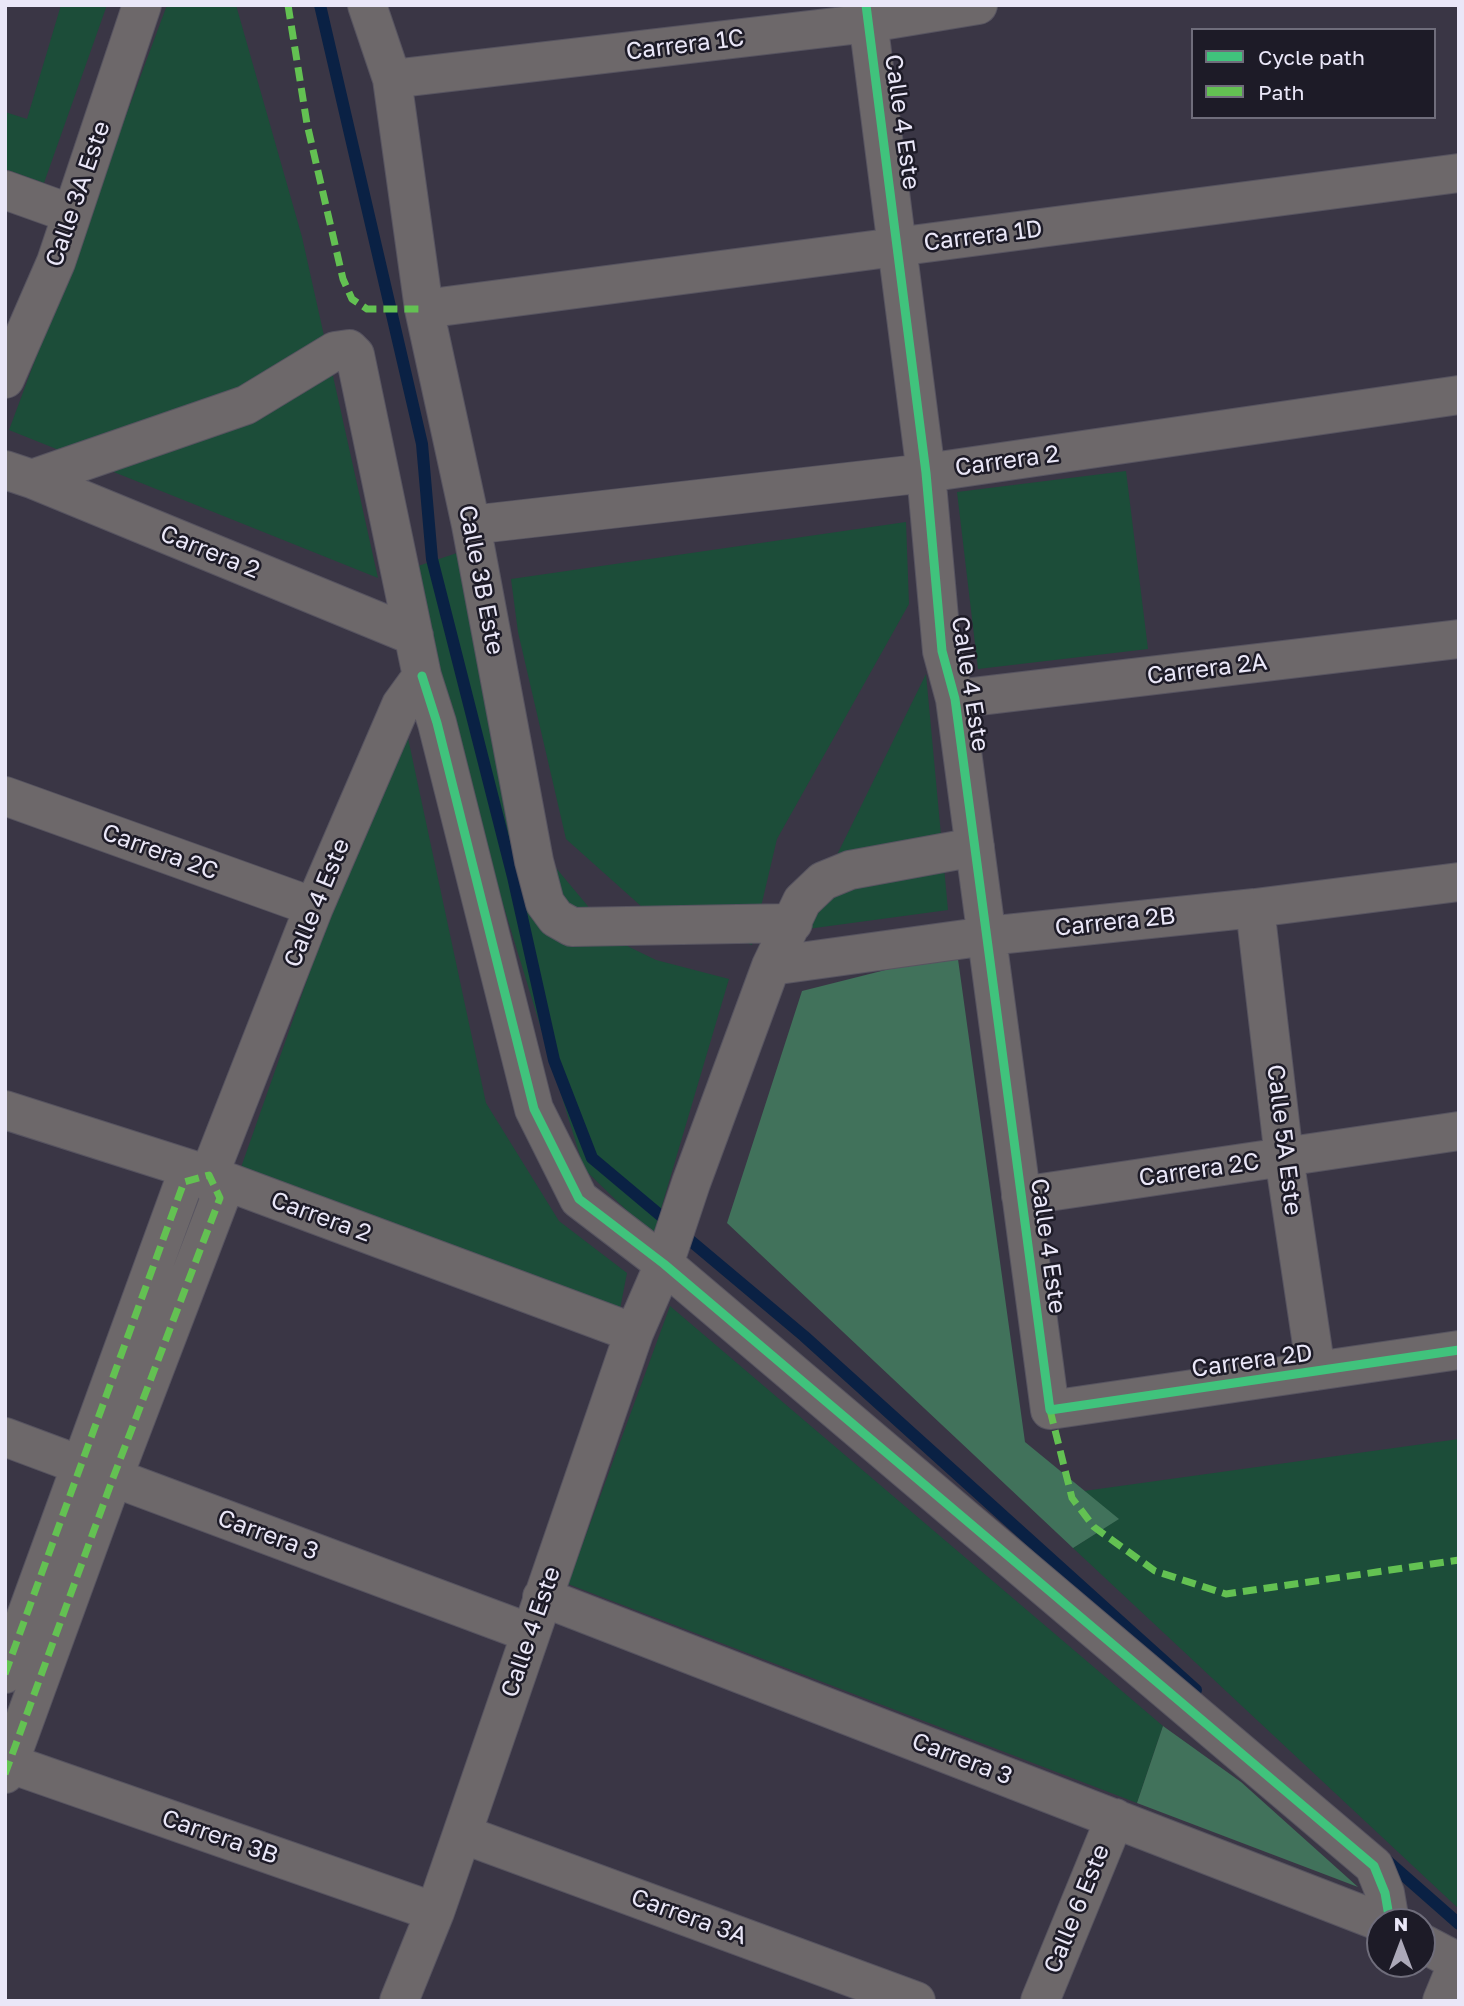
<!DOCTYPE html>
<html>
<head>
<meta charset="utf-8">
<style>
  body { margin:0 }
  #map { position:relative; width:1464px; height:2006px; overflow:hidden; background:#3a3645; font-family:"Golos Text",sans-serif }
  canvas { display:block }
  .frame { position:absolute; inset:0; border:7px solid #eae7f8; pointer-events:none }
  .legend { position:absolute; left:1191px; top:28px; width:245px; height:91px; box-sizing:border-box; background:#1d1b27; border:2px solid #6f6d7b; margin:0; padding:9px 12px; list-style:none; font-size:21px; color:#eae7f8 }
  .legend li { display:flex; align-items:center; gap:14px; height:35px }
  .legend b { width:35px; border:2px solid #6f6d7b }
  .north { position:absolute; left:1366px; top:1908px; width:70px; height:70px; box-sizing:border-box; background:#1d1b27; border:2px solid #6f6d7b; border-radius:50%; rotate:0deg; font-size:19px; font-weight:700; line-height:28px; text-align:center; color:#eae7f8 }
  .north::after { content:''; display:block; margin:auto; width:24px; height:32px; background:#aca9b9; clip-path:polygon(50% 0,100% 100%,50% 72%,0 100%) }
</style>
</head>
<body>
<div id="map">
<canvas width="1464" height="2006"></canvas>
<div class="frame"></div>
<ul class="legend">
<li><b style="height:9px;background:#40c37c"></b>Cycle path</li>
<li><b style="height:9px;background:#63c152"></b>Path</li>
</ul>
<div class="north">N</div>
</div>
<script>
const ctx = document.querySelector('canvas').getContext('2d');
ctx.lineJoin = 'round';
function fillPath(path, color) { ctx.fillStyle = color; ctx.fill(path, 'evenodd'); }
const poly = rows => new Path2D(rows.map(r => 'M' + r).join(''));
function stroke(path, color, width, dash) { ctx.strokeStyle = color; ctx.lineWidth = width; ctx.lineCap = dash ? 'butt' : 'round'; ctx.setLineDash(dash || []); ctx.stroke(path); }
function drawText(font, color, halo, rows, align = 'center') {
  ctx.font = font + ' "Golos Text",sans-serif'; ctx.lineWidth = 5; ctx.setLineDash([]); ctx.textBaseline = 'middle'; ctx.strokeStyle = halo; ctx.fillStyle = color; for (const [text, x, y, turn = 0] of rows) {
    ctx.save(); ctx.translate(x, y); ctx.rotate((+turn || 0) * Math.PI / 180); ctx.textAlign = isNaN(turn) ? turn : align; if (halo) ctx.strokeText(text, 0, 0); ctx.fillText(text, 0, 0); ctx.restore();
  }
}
const green = poly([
  [61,5,107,5,44,183,5,169,5,112,27,119],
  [167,5,236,5,302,237,378,578,9,430],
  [1126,471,1148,649,978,669,957,492],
  [906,522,909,604,777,839,752,945,642,907,566,839,518,632,511,579],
  [460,552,541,850,617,941,656,960,729,979,653,1236,584,1169,439,695,409,569],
  [926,674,948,910,800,930],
  [402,710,486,1103,559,1221,627,1273,620,1309,238,1176],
  [670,1306,1163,1726,1137,1803,568,1584],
  [1459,1439,1459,1909,1073,1548,1118,1519,1084,1491]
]);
const forest = poly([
  [957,952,1025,1442,1119,1519,1073,1548,727,1223,802,991],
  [1163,1726,1241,1782,1358,1887,1137,1803]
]);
const stream = poly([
  [320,5,422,444,432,559,513,877,554,1060,592,1158,804,1336,1196,1690],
  [1384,1858,1459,1924]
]);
const minor = poly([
  [367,5,392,79,424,309,471,525,534,861,545,903,556,918,572,927,793,923],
  [866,5,926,473,942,651,955,699,1050,1410,1459,1350],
  [392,79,869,23,978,5],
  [5,190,72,214],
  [424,309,1459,173],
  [5,379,56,262,142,5],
  [5,470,32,479,414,636],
  [471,525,926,473,1459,395],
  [422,676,437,723,534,1109,579,1199,664,1264,1374,1866,1385,1893,1390,1922],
  [955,699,1459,639],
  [5,796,314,907],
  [1255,908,1284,1157,1316,1371],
  [771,966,987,936,1255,908,1459,882],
  [5,1110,209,1175,634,1333],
  [1021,1196,1459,1131],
  [5,1437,530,1633],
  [542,1597,1381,1922],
  [5,1674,184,1182,209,1175],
  [5,1762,435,1912],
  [5,1774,113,1478,220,1198,209,1175,314,907,401,705,422,676,355,355,349,349,335,351,246,405,32,479],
  [462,1834,916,2001],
  [1422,1943,1458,1962,1442,2001],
  [399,2001,435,1912,462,1834,634,1333,664,1264,691,1183,771,966,802,901,823,881,850,870,975,847],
  [1040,2001,1115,1818]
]);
const quiet = poly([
  [288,5,307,124,343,279,352,299,367,309,424,309],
  [1050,1410,1072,1498,1094,1527,1155,1571,1226,1594,1459,1560],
  [5,1674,184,1182,209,1175,220,1198,113,1478,5,1774]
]);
const cycleway = poly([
  [866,5,926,473,942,651,955,699,1050,1410,1459,1350],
  [422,676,437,723,534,1109,579,1199,664,1264,1374,1866,1385,1893,1390,1922]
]);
const streetNames = [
  ["Carrera 1C",685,45,-7],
  ["Calle 4 Este",902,122,82],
  ["Calle 3A Este",78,194,-71],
  ["Carrera 1D",983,236,-7],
  ["Carrera 2",1007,461,-8],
  ["Carrera 2",210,552,22],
  ["Calle 3B Este",481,580,79],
  ["Carrera 2A",1207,669,-7],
  ["Calle 4 Este",970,684,81],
  ["Carrera 2C",160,852,20],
  ["Calle 4 Este",317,903,-68],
  ["Carrera 2B",1115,922,-6],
  ["Calle 5A Este",1284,1140,83],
  ["Carrera 2C",1199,1170,-8],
  ["Carrera 2",321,1217,20],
  ["Calle 4 Este",1048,1246,82],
  ["Carrera 2D",1252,1361,-8],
  ["Carrera 3",268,1535,20],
  ["Calle 4 Este",531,1632,-71],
  ["Carrera 3",962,1759,21],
  ["Carrera 3B",220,1837,19],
  ["Calle 6 Este",1077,1909,-68],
  ["Carrera 3A",689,1917,20]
];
fillPath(green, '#1c4d39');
fillPath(forest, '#41725b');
stroke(stream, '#0a2144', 12);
stroke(minor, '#575460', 40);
stroke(minor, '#6d686a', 38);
stroke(quiet, '#63c152', 7, [14, 7]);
stroke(cycleway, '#40c37c', 9);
drawText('24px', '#eae7f8', '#1d1b27', streetNames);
</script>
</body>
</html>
